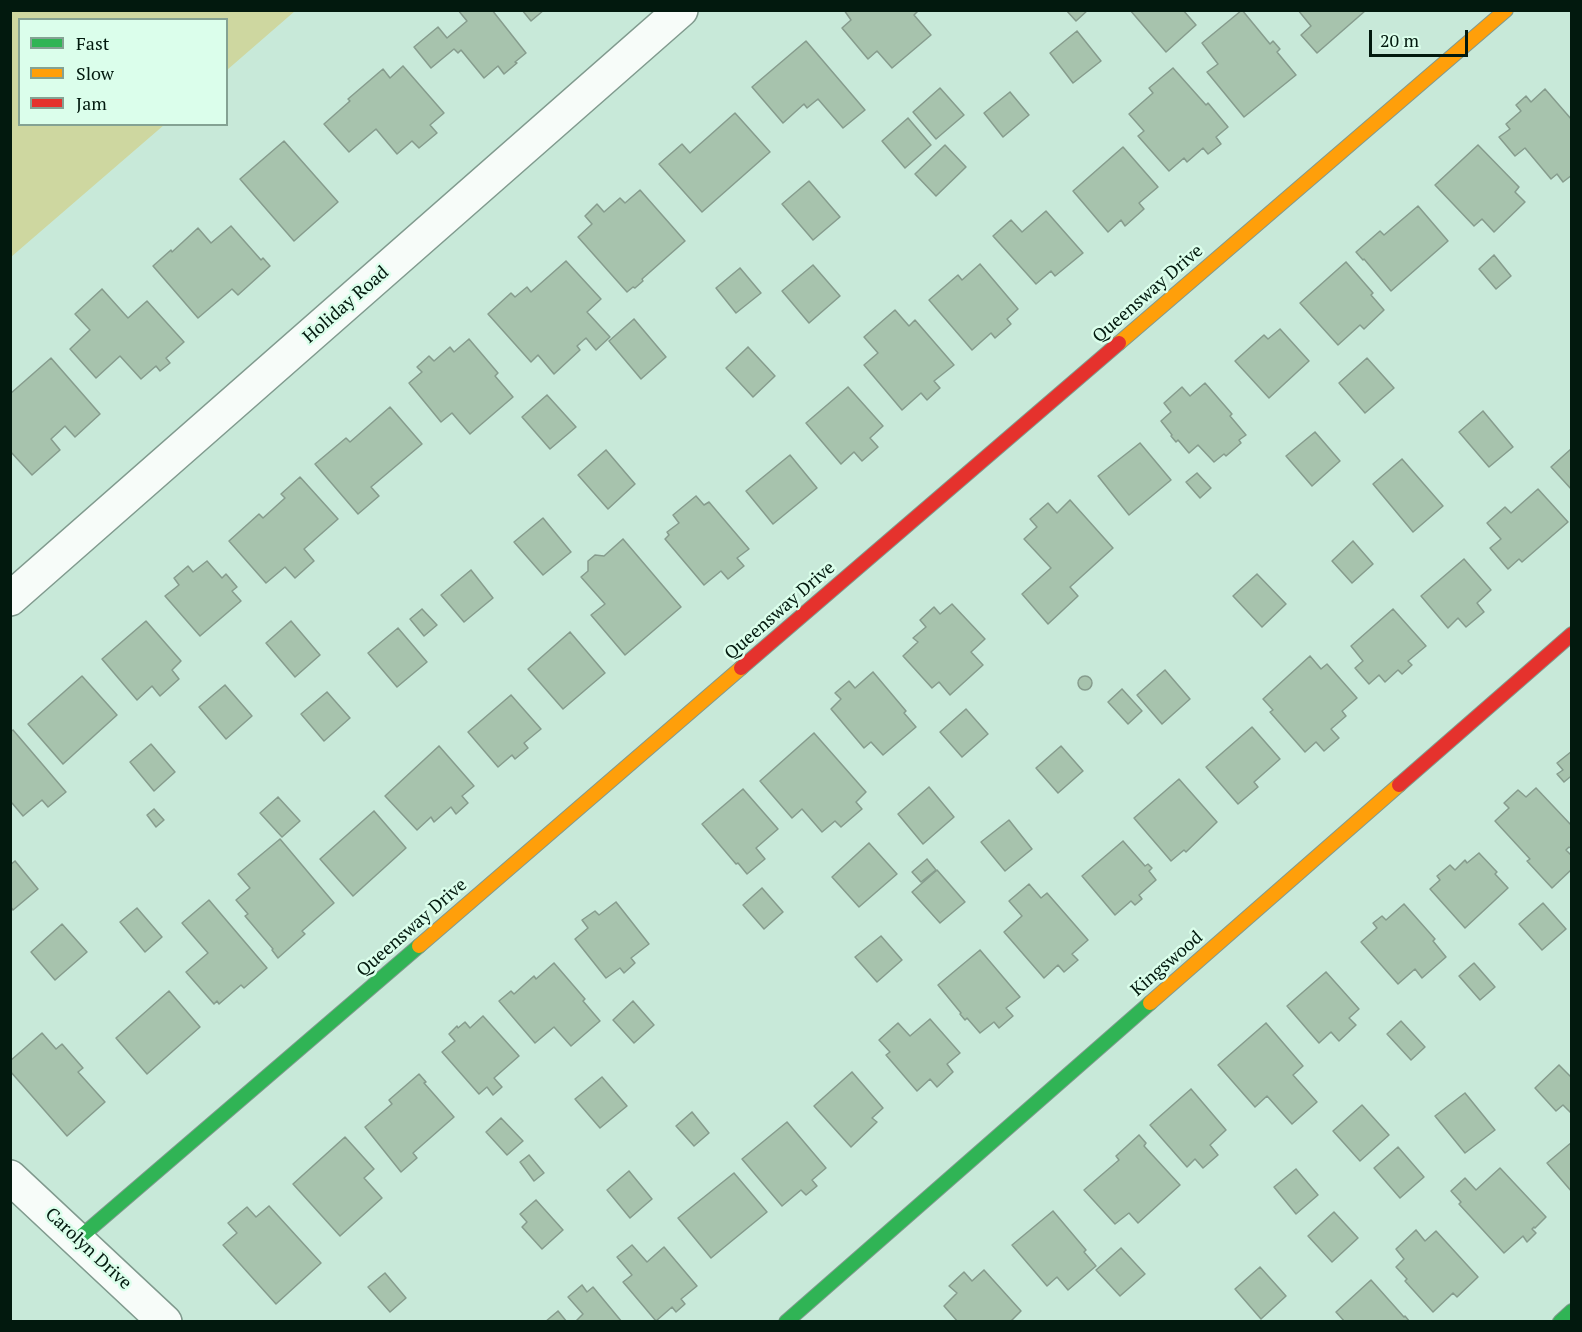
<!DOCTYPE html>
<html>
<head>
<meta charset="utf-8">
<style>
  body { margin:0 }
  #map { position:relative; width:1582px; height:1332px; overflow:hidden; background:#c8e9d9; font-family:"PT Serif",serif }
  canvas { display:block }
  .frame { position:absolute; inset:0; border:12px solid #02190e; pointer-events:none }
  .legend { position:absolute; left:18px; top:18px; width:210px; height:108px; box-sizing:border-box; background:#dbfeeb; border:2px solid #84a293; margin:0; padding:8px 10px; list-style:none; font-size:18px; color:#02190e }
  .legend li { display:flex; align-items:center; gap:12px; height:30px }
  .legend b { width:30px; border:2px solid #84a293 }
  .scale { position:absolute; left:1369px; top:30px; width:99px; height:27px; box-sizing:border-box; border:3px solid #02190e; border-top:0; padding-left:8px; font-size:18px; line-height:21px; white-space:nowrap; color:#02190e; -webkit-text-stroke:4px #dbfeeb; paint-order:stroke }
</style>
</head>
<body>
<div id="map">
<canvas width="1582" height="1332"></canvas>
<div class="frame"></div>
<ul class="legend">
<li><b style="height:8px;background:#30b455"></b>Fast</li>
<li><b style="height:8px;background:#ff9f0a"></b>Slow</li>
<li><b style="height:8px;background:#e5322d"></b>Jam</li>
</ul>
<div class="scale">20 m</div>
</div>
<script>
const ctx = document.querySelector('canvas').getContext('2d');
ctx.lineJoin = 'round';
function fillPath(path, color) { ctx.fillStyle = color; ctx.fill(path, 'evenodd'); }
const poly = rows => new Path2D(rows.map(r => 'M' + r).join(''));
function stroke(path, color, width, dash) { ctx.strokeStyle = color; ctx.lineWidth = width; ctx.lineCap = dash ? 'butt' : 'round'; ctx.setLineDash(dash || []); ctx.stroke(path); }
function drawText(font, color, halo, rows, align = 'center') {
  ctx.font = font + ' "PT Serif",serif'; ctx.lineWidth = 5; ctx.setLineDash([]); ctx.textBaseline = 'middle'; ctx.strokeStyle = halo; ctx.fillStyle = color; for (const [text, x, y, turn = 0] of rows) {
    ctx.save(); ctx.translate(x, y); ctx.rotate((+turn || 0) * Math.PI / 180); ctx.textAlign = isNaN(turn) ? turn : align; if (halo) ctx.strokeText(text, 0, 0); ctx.fillText(text, 0, 0); ctx.restore();
  }
}
const green = poly([
  [11,10,295,10,295,11,227,70,226,20,20,20,20,124,164,125,11,257]
]);
const building = poly([
  [458,10,492,10,526,53,515,62,517,63,504,74,498,66,484,78,461,50,458,53,454,49,431,68,414,47,438,27,447,38,467,21,458,10],
  [522,10,544,10,531,21,522,10],
  [844,10,919,10,914,15,931,35,892,68,877,51,868,59,842,28,851,20,844,10],
  [1066,10,1088,10,1076,21,1066,10],
  [1130,10,1183,10,1196,25,1166,52,1130,10],
  [1242,10,1270,44,1273,41,1280,49,1277,52,1296,75,1244,117,1207,72,1218,64,1202,43,1242,10],
  [1364,10,1365,11,1317,53,1301,35,1311,26,1298,10,1364,10],
  [1077,31,1101,61,1073,83,1050,53,1077,31],
  [806,41,865,110,843,128,818,99,807,108,804,104,783,123,752,87,806,41],
  [403,66,444,113,430,125,437,133,419,148,412,141,397,154,376,129,349,152,324,124,350,101,348,99,383,69,390,78,403,66],
  [1173,68,1206,105,1208,103,1228,127,1216,137,1221,144,1208,154,1203,148,1187,162,1184,158,1169,171,1138,136,1144,131,1129,114,1153,93,1149,88,1173,68],
  [940,88,964,115,936,139,913,112,940,88],
  [1545,89,1572,120,1572,175,1563,182,1557,174,1551,179,1525,148,1515,156,1499,137,1510,129,1506,124,1521,111,1516,105,1526,96,1531,102,1545,89],
  [1010,92,1029,115,1003,137,984,113,1010,92],
  [735,113,770,152,702,212,659,164,682,144,690,153,735,113],
  [908,118,931,145,905,168,882,141,908,118],
  [284,141,338,202,294,241,240,179,284,141],
  [945,145,966,167,936,196,915,174,945,145],
  [1478,145,1519,187,1515,192,1525,202,1494,232,1482,219,1474,226,1435,185,1478,145],
  [1123,147,1158,187,1139,203,1144,209,1125,226,1121,220,1108,232,1073,191,1123,147],
  [809,181,840,217,813,240,782,204,809,181],
  [640,190,685,241,642,279,643,281,635,288,633,287,627,292,578,237,592,224,585,216,597,204,604,212,620,198,625,203,640,190],
  [1418,206,1448,241,1391,291,1364,259,1363,260,1356,252,1380,231,1384,235,1418,206],
  [1046,211,1083,253,1055,276,1051,271,1036,284,993,236,1011,220,1022,232,1046,211],
  [231,226,261,260,263,258,270,266,238,295,232,289,198,318,153,266,171,250,172,252,198,228,211,243,231,226],
  [1494,255,1511,276,1496,289,1479,269,1494,255],
  [566,261,601,299,587,312,610,337,596,350,586,338,577,346,580,350,554,374,538,355,531,362,488,314,511,293,515,297,527,287,531,292,566,261],
  [1346,262,1373,293,1371,295,1384,310,1364,329,1360,325,1338,345,1300,303,1346,262],
  [980,264,1018,309,1007,319,1011,324,995,338,991,333,972,350,929,300,958,275,962,280,980,264],
  [813,265,840,296,809,323,782,291,813,265],
  [740,268,761,293,736,313,716,288,740,268],
  [102,289,128,318,147,301,184,342,166,358,170,363,160,371,156,366,141,379,120,356,96,378,70,349,90,330,75,314,102,289],
  [895,310,909,326,915,320,954,365,934,381,940,388,927,400,921,393,902,410,864,365,878,353,864,337,895,310],
  [634,319,666,357,641,379,609,341,634,319],
  [1280,329,1309,361,1269,398,1235,361,1264,335,1268,339,1280,329],
  [469,339,498,373,495,376,513,397,470,434,452,413,441,422,409,383,422,372,417,367,429,356,434,361,450,347,454,352,469,339],
  [748,347,775,376,753,397,726,368,748,347],
  [51,358,100,414,75,437,65,426,51,439,60,450,32,475,10,451,10,394,51,358],
  [1367,358,1394,388,1365,413,1339,383,1367,358],
  [1205,383,1232,414,1230,416,1246,435,1239,440,1241,443,1226,456,1224,454,1214,462,1198,445,1189,453,1178,440,1176,442,1171,436,1172,435,1161,421,1171,412,1164,403,1182,387,1190,396,1205,383],
  [848,387,883,426,870,438,878,447,862,461,854,452,841,464,806,423,848,387],
  [547,395,576,427,550,449,522,417,547,395],
  [390,407,422,444,371,487,379,496,358,514,315,464,346,438,350,442,390,407],
  [1483,411,1513,447,1489,467,1459,432,1483,411],
  [1315,432,1340,461,1312,486,1286,456,1315,432],
  [1140,443,1171,480,1129,515,1098,476,1140,443],
  [1572,448,1572,490,1551,467,1572,448],
  [606,450,635,484,608,509,578,475,606,450],
  [790,455,817,488,773,524,746,491,790,455],
  [1402,459,1443,506,1413,532,1373,484,1402,459],
  [1197,473,1211,488,1200,498,1186,482,1197,473],
  [300,477,338,519,304,549,314,561,295,578,285,567,266,583,229,541,259,514,263,518,285,498,281,494,300,477],
  [1538,489,1568,522,1522,562,1519,559,1508,569,1490,548,1501,539,1487,523,1505,507,1511,513,1538,489],
  [696,496,704,505,709,502,749,549,737,558,744,566,728,579,721,571,704,585,665,539,669,535,667,532,679,523,673,515,696,496],
  [1070,500,1113,548,1070,587,1078,596,1048,624,1022,594,1051,568,1024,539,1037,527,1030,519,1048,503,1057,513,1070,500],
  [543,518,571,552,543,575,514,542,543,518],
  [623,539,681,607,625,655,591,615,605,604,581,577,588,571,588,561,595,555,604,556,623,539],
  [1353,541,1373,564,1352,583,1332,561,1353,541],
  [1464,559,1491,590,1477,603,1484,612,1466,627,1458,618,1448,628,1421,596,1464,559],
  [207,561,222,578,226,574,237,587,232,591,241,601,200,636,165,596,179,585,174,578,188,566,193,572,207,561],
  [471,570,493,598,464,622,441,595,471,570],
  [1257,574,1286,604,1262,627,1233,596,1257,574],
  [952,604,985,639,971,652,983,665,950,695,939,682,932,688,903,656,918,642,913,638,926,627,920,620,934,607,940,614,952,604],
  [422,609,437,625,424,636,410,619,422,609],
  [1393,609,1426,646,1408,661,1412,665,1402,674,1398,670,1385,682,1379,675,1369,684,1355,668,1363,661,1351,646,1393,609],
  [146,621,181,661,172,670,179,679,160,696,152,686,137,700,102,659,146,621],
  [291,621,320,655,295,677,266,643,291,621],
  [398,628,427,662,397,687,368,653,398,628],
  [570,632,605,673,563,709,528,669,570,632],
  [1310,656,1321,669,1327,664,1357,698,1342,711,1346,716,1331,729,1339,738,1324,751,1316,742,1305,752,1270,712,1273,710,1263,699,1310,656],
  [1165,670,1190,699,1162,724,1137,695,1165,670],
  [873,672,906,711,904,713,916,727,883,755,871,742,864,748,831,709,841,699,835,693,849,681,855,688,873,672],
  [82,676,117,715,63,764,28,724,82,676],
  '1078 683a7 7 0 1 1 14 0a7 7 0 1 1-14 0Z',
  [225,685,252,716,226,739,199,707,225,685],
  [1122,689,1142,711,1128,724,1108,702,1122,689],
  [327,692,350,718,324,741,301,714,327,692],
  [511,695,541,729,524,743,528,748,515,759,512,755,498,767,468,732,511,695],
  [966,709,988,734,962,757,940,732,966,709],
  [1252,727,1280,759,1254,782,1258,787,1238,804,1206,767,1252,727],
  [13,730,66,792,48,807,42,800,23,816,12,803,10,804,10,732,13,730],
  [814,733,866,792,856,802,862,809,841,827,835,821,822,832,802,809,792,818,760,781,814,733],
  [151,744,175,772,154,791,130,762,151,744],
  [439,746,474,786,462,796,468,803,456,814,451,807,434,822,431,817,417,830,385,796,439,746],
  [1061,746,1083,771,1058,793,1036,768,1061,746],
  [1572,751,1572,779,1570,777,1564,782,1557,774,1563,770,1557,763,1572,751],
  [1179,779,1217,822,1186,852,1184,850,1171,861,1134,818,1179,779],
  [929,787,954,817,923,844,898,814,929,787],
  [1536,788,1572,826,1572,849,1569,847,1566,850,1572,856,1572,869,1552,888,1527,861,1530,859,1495,821,1509,808,1504,803,1518,790,1526,797,1536,788],
  [743,789,778,829,756,848,765,859,747,874,738,863,736,864,702,824,743,789],
  [278,797,300,821,282,837,260,813,278,797],
  [154,809,164,820,156,827,147,815,154,809],
  [374,811,406,848,353,896,320,859,374,811],
  [1009,820,1032,849,1005,871,981,842,1009,820],
  [280,839,334,903,302,931,305,934,278,958,272,950,273,949,245,916,248,914,236,900,250,888,238,874,280,839],
  [1123,841,1145,866,1148,864,1152,868,1149,871,1156,880,1139,895,1142,899,1135,905,1131,901,1115,915,1082,876,1123,841],
  [869,843,897,874,859,907,832,877,869,843],
  [1479,853,1497,872,1495,874,1508,888,1465,928,1430,889,1440,880,1437,876,1450,865,1455,870,1465,860,1467,863,1479,853],
  [927,859,936,870,921,882,912,872,927,859],
  [15,861,38,889,13,910,10,906,10,865,15,861],
  [937,870,965,902,940,923,912,892,937,870],
  [1029,884,1041,898,1047,893,1088,940,1072,954,1078,960,1064,972,1058,965,1044,978,1004,932,1022,916,1009,901,1029,884],
  [762,888,783,912,764,929,743,905,762,888],
  [209,900,267,968,244,988,241,985,219,1004,217,1001,214,1004,186,972,208,953,182,923,209,900],
  [616,902,649,944,631,958,635,963,624,973,620,968,606,978,575,939,588,928,582,920,595,911,599,915,616,902],
  [1543,903,1566,929,1542,950,1519,924,1543,903],
  [1404,904,1435,939,1433,941,1446,957,1422,978,1415,969,1398,984,1361,942,1377,928,1373,923,1382,916,1386,920,1404,904],
  [137,908,162,937,145,952,120,922,137,908],
  [62,924,87,952,55,980,31,952,62,924],
  [881,936,902,960,877,982,855,957,881,936],
  [980,950,1020,997,1006,1008,1013,1016,999,1028,994,1022,980,1033,967,1018,965,1020,960,1014,961,1013,938,985,980,950],
  [554,963,585,999,583,1001,600,1021,571,1046,554,1027,535,1043,499,1001,511,991,514,994,534,976,536,979,554,963],
  [1474,963,1495,987,1480,1000,1459,976,1474,963],
  [1326,972,1359,1009,1349,1018,1356,1025,1339,1041,1331,1032,1319,1043,1287,1006,1326,972],
  [169,991,200,1027,147,1074,116,1038,169,991],
  [633,1001,654,1025,634,1043,613,1020,633,1001],
  [483,1016,519,1056,494,1078,502,1087,493,1095,487,1087,479,1094,442,1052,455,1041,449,1034,457,1026,458,1028,465,1022,470,1028,483,1016],
  [930,1019,960,1053,947,1064,953,1072,937,1087,930,1079,917,1091,886,1055,890,1052,879,1040,898,1023,910,1036,930,1019],
  [1401,1021,1425,1047,1411,1060,1387,1034,1401,1021],
  [1266,1023,1303,1066,1293,1075,1317,1102,1292,1124,1267,1096,1255,1107,1218,1065,1266,1023],
  [42,1033,56,1049,62,1044,83,1068,78,1072,105,1102,67,1136,10,1071,10,1061,42,1033],
  [1559,1065,1572,1078,1572,1114,1563,1105,1556,1111,1535,1088,1559,1065],
  [852,1072,883,1108,872,1118,877,1122,851,1147,814,1106,852,1072],
  [419,1074,426,1082,424,1083,454,1117,413,1153,417,1158,401,1172,365,1127,392,1104,389,1100,419,1074],
  [602,1077,627,1106,600,1128,575,1099,602,1077],
  [1191,1089,1226,1130,1210,1145,1218,1155,1203,1168,1195,1159,1187,1167,1150,1125,1191,1089],
  [1465,1093,1495,1130,1465,1153,1435,1116,1465,1093],
  [1362,1105,1389,1135,1360,1161,1333,1131,1362,1105],
  [692,1112,709,1133,694,1146,676,1126,692,1112],
  [501,1118,523,1141,507,1155,486,1132,501,1118],
  [787,1122,826,1168,812,1180,817,1186,806,1195,801,1190,782,1206,742,1159,787,1122],
  [1139,1135,1146,1143,1144,1146,1180,1185,1138,1223,1129,1213,1115,1224,1084,1190,1119,1160,1116,1156,1139,1135],
  [345,1137,374,1169,364,1178,382,1198,340,1236,293,1184,345,1137],
  [1572,1142,1572,1192,1547,1163,1572,1142],
  [1398,1147,1424,1177,1400,1198,1374,1168,1398,1147],
  [529,1155,544,1173,534,1181,520,1162,529,1155],
  [1500,1168,1546,1217,1535,1228,1534,1227,1532,1229,1536,1233,1527,1242,1523,1236,1504,1253,1459,1204,1461,1202,1451,1191,1465,1178,1476,1190,1500,1168],
  [1296,1169,1318,1195,1296,1214,1274,1187,1296,1169],
  [629,1171,652,1199,630,1218,607,1190,629,1171],
  [734,1173,767,1212,711,1258,678,1218,734,1173],
  [536,1200,563,1230,542,1249,522,1227,527,1222,520,1214,536,1200],
  [269,1206,321,1263,276,1304,223,1245,237,1233,228,1223,247,1207,256,1217,269,1206],
  [1053,1211,1086,1250,1084,1252,1096,1266,1068,1290,1057,1277,1047,1286,1012,1245,1053,1211],
  [1334,1212,1358,1238,1332,1262,1308,1236,1334,1212],
  [1416,1230,1425,1241,1436,1231,1478,1277,1457,1297,1453,1293,1433,1312,1405,1281,1407,1279,1396,1267,1404,1259,1396,1249,1416,1230],
  [632,1245,647,1262,664,1247,697,1286,681,1299,685,1304,676,1312,672,1307,656,1321,623,1282,632,1275,617,1257,632,1245],
  [1121,1248,1145,1274,1120,1296,1096,1270,1121,1248],
  [1260,1267,1286,1296,1261,1319,1235,1289,1260,1267],
  [984,1270,1021,1311,1010,1322,958,1322,944,1306,957,1293,949,1286,964,1272,972,1281,984,1270],
  [385,1273,406,1298,390,1312,368,1287,385,1273],
  [1371,1280,1404,1317,1405,1316,1410,1322,1345,1322,1336,1312,1371,1280],
  [582,1285,587,1292,593,1287,622,1322,575,1322,583,1314,568,1297,582,1285],
  [558,1311,567,1322,545,1322,558,1311]
]);
const street = poly([
  [10,599,681,10],
  [10,1177,165,1322]
]);
const fast = poly([
  [78,1239,419,946],
  [786,1322,1150,1003],
  [1560,1322,1572,1311]
]);
const slow = poly([
  [1119,343,1506,10],
  [419,946,741,668],
  [1150,1003,1399,785]
]);
const jam = poly([
  [741,668,1119,343],
  [1399,785,1572,634]
]);
const streetNames = [
  ["Queensway Drive",1148,294,-41],
  ["Holiday Road",346,305,-41],
  ["Queensway Drive",780,611,-41],
  ["Queensway Drive",412,928,-41],
  ["Kingswood",1167,964,-41],
  ["Carolyn Drive",88,1249,43]
];
fillPath(green, '#ced7a0');
fillPath(building, '#a7c3ad');
stroke(building, '#869c8d', 1.5);
stroke(street, '#809a8e', 36);
stroke(fast, '#809a8e', 16);
stroke(slow, '#809a8e', 16);
stroke(jam, '#809a8e', 16);
stroke(street, '#f7fcf9', 33);
stroke(fast, '#30b455', 14);
stroke(slow, '#ff9f0a', 14);
stroke(jam, '#e5322d', 14);
drawText('18px', '#02190e', '#dbfeeb', streetNames);
</script>
</body>
</html>
